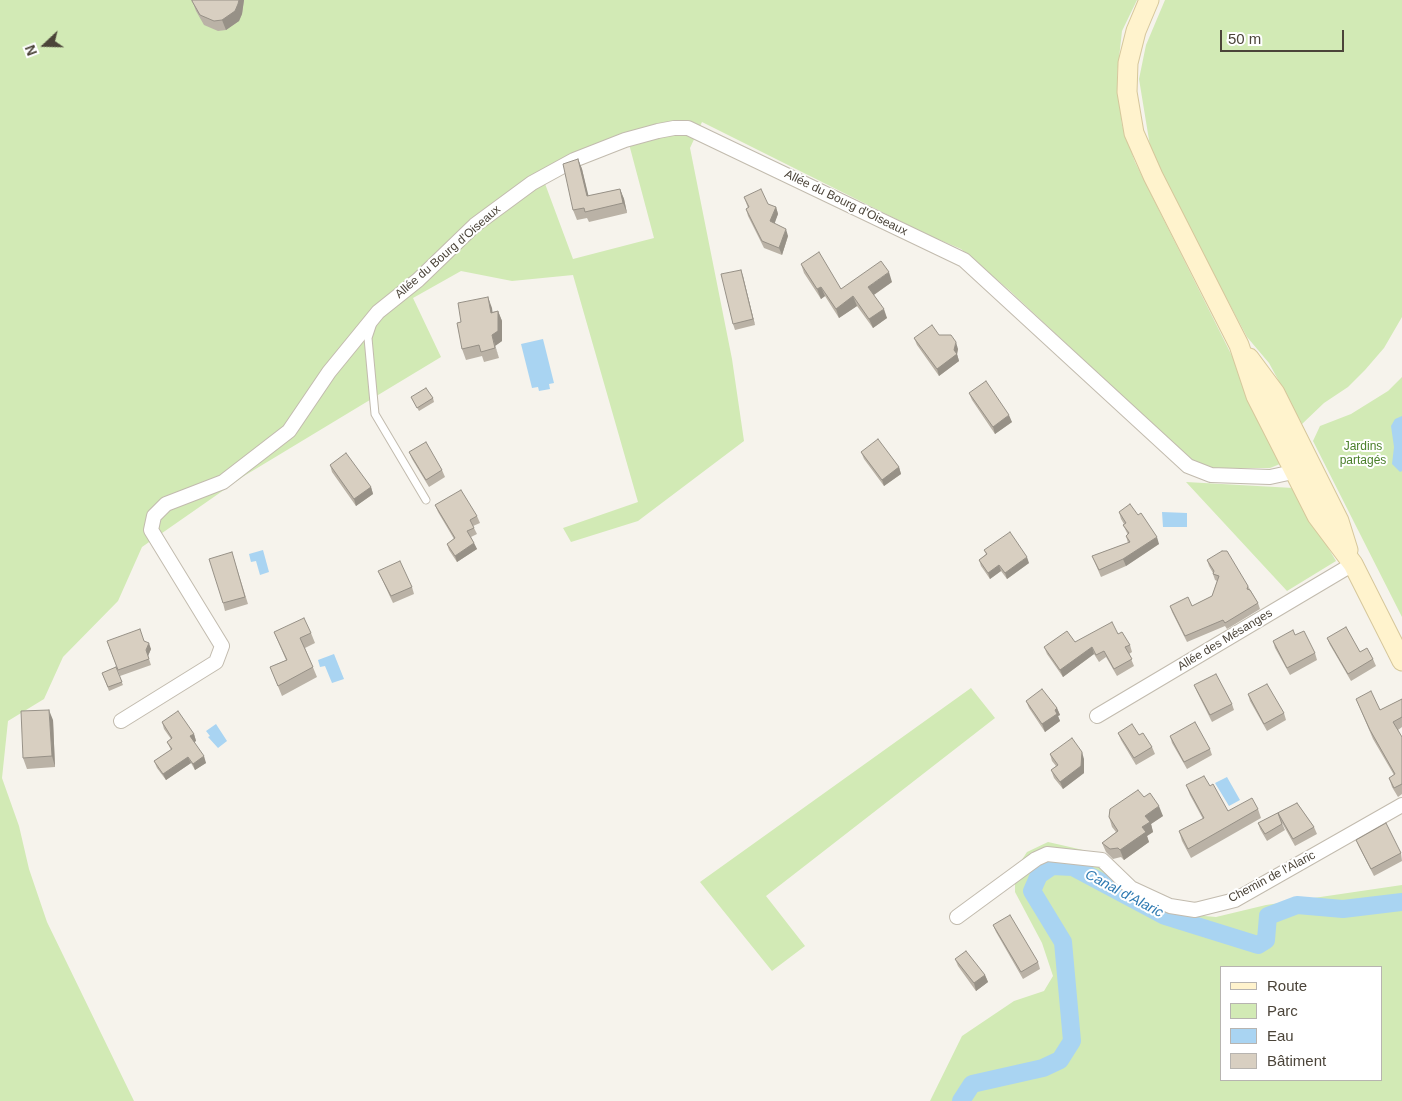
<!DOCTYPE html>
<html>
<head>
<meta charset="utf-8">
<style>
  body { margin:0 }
  #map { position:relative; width:1402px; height:1101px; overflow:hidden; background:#f6f3ec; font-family:Helvetica,sans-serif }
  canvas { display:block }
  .legend { position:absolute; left:1220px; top:966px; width:162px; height:115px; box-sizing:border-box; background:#fff; border:1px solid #b7b4b0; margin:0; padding:6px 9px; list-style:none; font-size:15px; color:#4b4439 }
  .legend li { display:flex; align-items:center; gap:10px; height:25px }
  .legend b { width:25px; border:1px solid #b7b4b0 }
  .north { position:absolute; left:20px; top:20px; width:50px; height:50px; -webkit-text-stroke:4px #fff; paint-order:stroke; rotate:249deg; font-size:14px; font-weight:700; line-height:20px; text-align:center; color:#4b4439 }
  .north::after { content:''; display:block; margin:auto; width:18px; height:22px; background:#4b4439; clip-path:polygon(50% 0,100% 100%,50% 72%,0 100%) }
  .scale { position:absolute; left:1220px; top:30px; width:124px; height:22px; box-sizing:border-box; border:2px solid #4b4439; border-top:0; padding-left:6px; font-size:15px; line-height:18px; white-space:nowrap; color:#4b4439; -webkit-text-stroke:4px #fff; paint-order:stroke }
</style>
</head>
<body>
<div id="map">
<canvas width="1402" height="1101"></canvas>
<ul class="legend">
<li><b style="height:6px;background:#fff3cd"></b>Route</li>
<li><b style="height:14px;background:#d2eab5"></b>Parc</li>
<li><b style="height:14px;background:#a9d4f2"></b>Eau</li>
<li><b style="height:14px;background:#d8cfc1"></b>Bâtiment</li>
</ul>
<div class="north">N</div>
<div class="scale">50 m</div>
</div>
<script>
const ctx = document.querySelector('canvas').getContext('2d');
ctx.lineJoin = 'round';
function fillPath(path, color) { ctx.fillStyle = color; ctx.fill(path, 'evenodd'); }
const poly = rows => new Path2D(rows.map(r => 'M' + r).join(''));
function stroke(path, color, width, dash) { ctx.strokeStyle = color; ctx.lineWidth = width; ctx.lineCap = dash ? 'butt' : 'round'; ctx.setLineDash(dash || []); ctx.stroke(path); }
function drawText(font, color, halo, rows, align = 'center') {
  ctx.font = font + ' Helvetica,sans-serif'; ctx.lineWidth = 4; ctx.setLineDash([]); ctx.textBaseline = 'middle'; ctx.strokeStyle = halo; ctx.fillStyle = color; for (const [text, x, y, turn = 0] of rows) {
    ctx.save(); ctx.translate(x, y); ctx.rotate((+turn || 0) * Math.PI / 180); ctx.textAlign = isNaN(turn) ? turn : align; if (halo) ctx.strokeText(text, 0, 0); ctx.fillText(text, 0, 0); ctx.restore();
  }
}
const green = poly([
  [0,0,1137,0,1122,31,1117,76,1122,125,1135,162,1285,462,1270,468,1205,468,1188,458,1009,290,961,249,928,235,702,122,690,148,732,359,744,441,638,521,571,542,563,528,638,502,573,275,512,281,461,271,413,298,441,357,244,476,142,547,118,601,63,657,44,699,8,721,2,778,19,826,29,869,47,922,134,1101,0,1101],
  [629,144,654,238,573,259,544,181,573,163],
  [1165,0,1402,0,1402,317,1384,348,1365,370,1348,387,1324,403,1302,424,1269,363,1247,337,1177,205,1150,146,1139,79,1146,45],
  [1402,377,1402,617,1313,441,1320,426,1351,414,1388,391],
  [1186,482,1293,488,1336,561,1287,591],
  [971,688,995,718,766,896,805,946,772,971,700,882],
  [1048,842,1083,850,1149,906,1182,914,1216,917,1266,905,1402,885,1402,1101,930,1101,962,1036,1014,1001,1044,991,1053,976,1042,943,1015,892,1015,870,1027,852],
  [1221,967,1381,967,1381,1080,1221,1080]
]);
const water = poly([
  [543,339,554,383,549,384,550,389,539,391,538,387,532,388,521,344],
  [1402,416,1402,471,1400,472,1392,464,1394,447,1391,426,1395,419],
  [1162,512,1187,513,1187,527,1163,527],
  [263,550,269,572,260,575,256,561,251,562,249,554],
  [334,654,344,679,332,683,325,666,320,667,318,660],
  [216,724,227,741,218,748,208,737,210,736,206,731],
  [1227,777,1240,800,1229,806,1215,783]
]);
const canal = poly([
  [961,1101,972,1084,1043,1068,1060,1060,1072,1041,1063,942,1032,891,1039,875,1052,866,1073,867,1165,916,1258,945,1266,940,1268,916,1297,905,1343,909,1402,902]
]);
const lane = poly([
  [372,326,368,338,375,414,426,500]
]);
const street = poly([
  [1097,716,1353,564],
  [121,721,216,662,222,646,151,530,154,516,166,504,223,482,289,431,329,372,378,312,418,280,475,225,532,183,574,160,625,140,658,131,674,128,688,128,964,260,1188,466,1211,475,1270,477,1302,470],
  [957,917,1036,859,1047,854,1102,860,1131,888,1170,906,1195,910,1235,900,1402,805]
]);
const secondary = poly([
  [1149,0,1136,31,1128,63,1127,92,1134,133,1153,176,1239,345,1256,396,1283,449,1317,516,1353,564,1402,661],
  [1249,358,1275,393,1339,521,1348,550]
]);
const wall = poly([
  [192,0,244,0,242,14,239,21,226,30,218,31,204,25,196,11],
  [578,159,582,169,588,196,620,189,624,199,627,213,589,222,587,218,577,220,573,210],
  [744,197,776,207,778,214,774,223,788,236,782,255,764,248,748,216,746,209,748,208],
  [801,264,841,289,892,282,874,295,887,318,873,328,857,306,839,318,825,296,821,299,804,273],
  [741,270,755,325,735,330,733,324],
  [488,297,492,312,498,311,502,321,502,341,495,346,499,358,484,362,482,356,466,360,462,349,461,322],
  [939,335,958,349,957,354,959,361,939,376,917,345,914,338],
  [969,393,1012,422,995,434,972,400],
  [411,397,433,398,434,402,419,411],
  [409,452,442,470,445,477,429,487,412,459],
  [861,452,899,467,901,474,884,486,864,459],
  [330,465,371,487,373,494,356,506,332,472],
  [435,505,477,516,480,523,473,526,477,534,471,537,477,549,457,562,449,550,447,544,454,539,438,512],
  [1119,512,1138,515,1159,544,1126,566,1101,577,1092,556,1128,543,1126,536,1128,535,1123,525,1124,524,1121,519],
  [984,550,1029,563,1007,579,1001,571,990,579,981,566,979,560,986,554],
  [234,559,248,604,225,611,223,603],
  [1207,560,1248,586,1258,603,1260,609,1227,629,1225,626,1187,642,1172,612,1170,606,1192,606,1212,596,1217,581,1215,580,1213,574,1213,573,1209,566],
  [378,571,412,587,414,594,393,603],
  [274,632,311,633,315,643,305,648,317,677,282,696,270,667,286,660],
  [1118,634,1130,645,1132,652,1129,654,1134,666,1117,676,1106,657,1099,662,1094,654,1063,677,1047,654,1044,647],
  [1295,635,1315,653,1317,660,1290,675,1275,648,1273,641],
  [1327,638,1360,652,1373,659,1376,666,1351,681,1330,645],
  [107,641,144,641,151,649,148,656,151,665,120,676],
  [116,667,123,685,109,691,102,673],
  [1194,685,1232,704,1234,710,1212,722,1197,692],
  [1248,694,1284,713,1286,720,1267,731,1250,701],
  [1356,699,1380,710,1402,699,1402,727,1398,730,1402,737,1402,794,1398,797,1392,787,1389,778,1394,775,1373,739],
  [1026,701,1057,708,1060,715,1058,716,1060,721,1045,732,1029,708],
  [53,720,55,767,27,769,23,758],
  [162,722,194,734,196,741,194,742,206,763,195,770,191,763,166,780,157,768,154,761,171,750,167,742,171,739,164,729],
  [1118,733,1139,735,1152,747,1155,754,1136,765,1121,740],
  [1170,736,1210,749,1212,755,1187,769,1172,743],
  [1050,754,1084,759,1084,773,1063,789,1054,778,1051,770,1056,766,1052,761],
  [1186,785,1210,786,1228,811,1258,809,1261,818,1191,858,1182,841,1179,831,1203,819,1190,795],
  [1144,797,1163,816,1151,824,1153,832,1147,836,1149,842,1124,860,1121,857,1113,859,1106,852,1102,843,1116,832,1112,827,1109,817],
  [1297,803,1314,827,1317,834,1295,846,1281,821,1285,830,1267,841,1260,829,1258,823],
  [1356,840,1401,853,1402,861,1374,876,1359,847],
  [993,925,1038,962,1040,969,1023,979,996,932],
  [955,959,985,975,988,982,976,991,958,966]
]);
const shadedWall = poly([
  [239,0,244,0,242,14,239,21,226,30,222,20],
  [578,159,582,169,591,206,587,196],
  [620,189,624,199,627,213,623,203],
  [776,207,778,214,773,228,770,221],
  [786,229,788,236,782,255,779,248],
  [741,270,743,276,755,325,753,319],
  [889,272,892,282,872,296,868,287],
  [821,287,825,296,821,299,817,289],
  [853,296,857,306,839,318,836,309],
  [488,297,492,308,494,323,491,313],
  [884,309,887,318,873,328,869,319],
  [498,311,502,321,502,341,495,346,499,358,492,335],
  [956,342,958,349,957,354,959,361,939,376,937,369,954,350],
  [1009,415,1012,422,995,434,993,427],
  [899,467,901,474,884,486,882,480],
  [371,487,373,494,356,506,354,499],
  [1157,537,1159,544,1126,566,1123,559],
  [474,543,477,549,457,562,455,556],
  [1027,557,1029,563,1007,579,1005,573],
  [999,565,1001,571,990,579,988,573],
  [149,643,151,649,148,656,146,650],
  [1092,647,1094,654,1063,677,1060,670],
  [1057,708,1060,715,1058,716,1060,721,1045,732,1042,724,1055,710],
  [49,710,53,720,55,767,52,756],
  [194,734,196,741,193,743,190,736],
  [1082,752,1084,759,1084,773,1063,789,1060,782],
  [204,756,206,763,195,770,193,764],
  [188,757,191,763,166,780,163,774],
  [1159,806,1163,816,1151,824,1153,832,1147,836,1149,842,1124,860,1120,850,1142,827,1145,816],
  [985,975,988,982,976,991,974,983]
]);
const building = poly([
  [192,0,239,0,238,4,235,11,222,20,214,21,200,15,192,1,192,0],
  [578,159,587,196,620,189,623,203,585,212,584,208,573,210,563,164,578,159],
  [761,189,768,204,776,207,770,221,786,229,779,248,762,241,746,209,749,207,744,197,761,189],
  [819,252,841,289,881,261,889,272,868,287,884,309,869,319,853,296,836,309,821,287,817,289,801,264,819,252],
  [741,270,753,319,733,324,721,274,741,270],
  [488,297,491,313,498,311,498,331,492,335,495,348,481,352,479,345,462,349,457,323,461,322,458,303,488,297],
  [932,325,939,335,951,335,956,342,954,350,957,354,937,369,914,338,932,325],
  [986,381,1009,415,993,427,969,393,986,381],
  [426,388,433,398,417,408,411,397,426,388],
  [878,439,899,467,882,480,861,452,878,439],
  [426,442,442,470,426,480,409,452,426,442],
  [346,453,371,487,354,499,330,465,346,453],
  [461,490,477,516,470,520,474,528,467,531,474,543,455,556,447,544,455,538,435,505,461,490],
  [1130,504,1138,515,1141,513,1157,537,1123,559,1099,570,1092,556,1130,542,1126,536,1129,533,1123,525,1126,523,1119,512,1130,504],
  [1010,532,1027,557,1005,573,999,565,988,573,979,560,987,554,984,550,1010,532],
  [1222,551,1227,551,1248,586,1247,589,1250,590,1258,603,1225,623,1223,620,1185,636,1170,606,1188,597,1192,606,1212,596,1219,576,1213,574,1214,571,1207,560,1222,551],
  [232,552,245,597,223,603,209,559,232,552],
  [400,561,412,587,391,596,378,571,400,561],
  [304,618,311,633,300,638,313,667,278,686,270,667,287,660,274,632,304,618],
  [1112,622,1118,634,1122,632,1130,645,1125,647,1132,659,1114,669,1104,651,1096,655,1092,647,1060,670,1044,647,1067,631,1075,642,1112,622],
  [1346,627,1360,652,1367,648,1373,659,1348,674,1327,638,1346,627],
  [140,629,144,641,149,643,146,650,149,659,118,670,107,641,140,629],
  [1293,630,1295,635,1304,631,1315,653,1287,668,1273,641,1293,630],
  [116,667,122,682,108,687,102,673,116,667],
  [1216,674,1232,704,1210,715,1194,685,1216,674],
  [1267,684,1284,713,1264,724,1248,694,1267,684],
  [1042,689,1057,708,1055,710,1057,714,1042,724,1026,701,1042,689],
  [1371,691,1380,710,1402,699,1402,717,1393,722,1402,737,1402,784,1394,788,1389,778,1395,774,1370,730,1356,699,1371,691],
  [49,710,52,756,23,758,21,711,49,710],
  [178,711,194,734,190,736,204,756,193,764,188,757,163,774,154,761,172,749,167,742,172,738,162,722,178,711],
  [1195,722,1210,749,1184,762,1170,736,1195,722],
  [1132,724,1139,735,1143,733,1152,747,1134,758,1118,733,1132,724],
  [1072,738,1082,752,1081,766,1060,782,1051,770,1058,765,1050,754,1072,738],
  [1204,776,1210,786,1213,784,1228,811,1252,798,1258,809,1188,849,1179,831,1204,818,1186,785,1204,776],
  [1138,790,1144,797,1150,793,1159,806,1145,816,1150,822,1142,827,1146,832,1120,850,1118,848,1110,849,1102,843,1118,831,1109,817,1110,809,1138,790],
  [1297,803,1314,827,1293,839,1278,813,1282,824,1265,834,1258,823,1297,803],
  [1386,823,1401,853,1371,869,1356,840,1386,823],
  [1010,915,1038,962,1021,972,993,925,1010,915],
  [966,951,985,975,974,983,955,959,966,951]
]);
const streetNames = [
  ["Allée du Bourg d'Oiseaux",846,203,26],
  ["Allée du Bourg d'Oiseaux",448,252,-41],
  ["Allée des Mésanges",1225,640,-31],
  ["Chemin de l'Alaric",1272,877,-28]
];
const parkNames = [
  ["Jardins",1363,447],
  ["partagés",1363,461]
];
const waterNames = [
  ["Canal d'Alaric",1124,894,28]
];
fillPath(green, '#d2eab5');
fillPath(water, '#a9d4f2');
stroke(canal, '#a9d4f2', 18);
stroke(lane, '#c2bbae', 9);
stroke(street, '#c2bbae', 16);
stroke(secondary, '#d6c79b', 21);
stroke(lane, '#fff', 7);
stroke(street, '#fff', 14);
stroke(secondary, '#fff3cd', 19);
fillPath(wall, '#bab2a6');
fillPath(shadedWall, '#979187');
fillPath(building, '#d8cfc1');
stroke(building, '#979187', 1);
drawText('12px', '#4b4439', '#fff', streetNames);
drawText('12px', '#4a7f2a', '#fff', parkNames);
drawText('italic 14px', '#2e7ab2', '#fff', waterNames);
</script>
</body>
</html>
